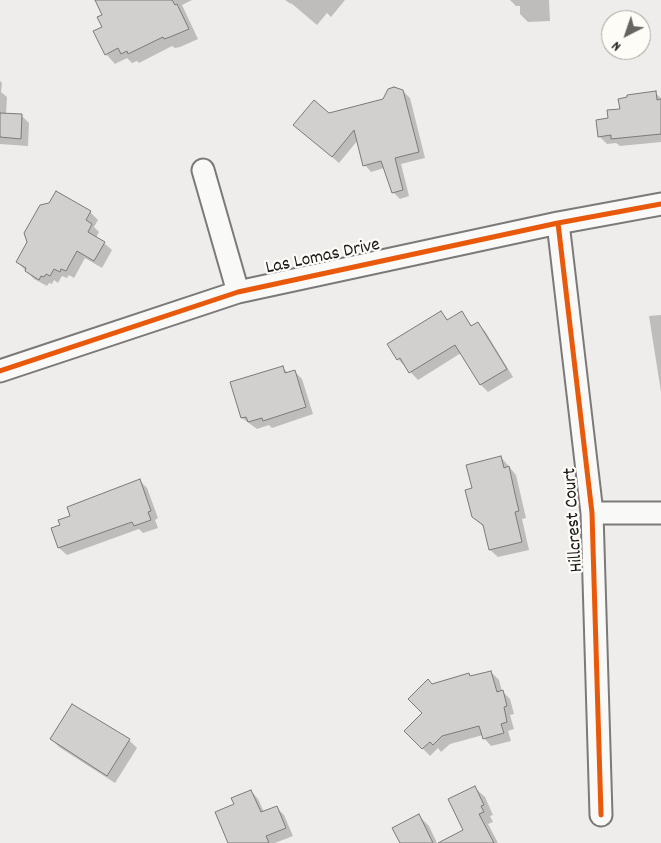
<!DOCTYPE html>
<html>
<head>
<meta charset="utf-8">
<style>
  body { margin:0 }
  #map { position:relative; width:661px; height:843px; overflow:hidden; background:#efedeb; font-family:Dekko,sans-serif }
  canvas { display:block }
  .north { position:absolute; left:601px; top:10px; width:50px; height:50px; box-sizing:border-box; background:#fdfcf7; border:1px solid #a3a29f; border-radius:50%; rotate:221deg; font-size:14px; font-weight:700; line-height:20px; text-align:center; color:#1c1c1c }
  .north::after { content:''; display:block; margin:auto; width:18px; height:22px; background:#666564; clip-path:polygon(50% 0,100% 100%,50% 72%,0 100%) }
</style>
</head>
<body>
<div id="map">
<canvas width="661" height="843"></canvas>
<div class="north">N</div>
</div>
<script>
const ctx = document.querySelector('canvas').getContext('2d');
ctx.lineJoin = 'round';
function fillPath(path, color) { ctx.fillStyle = color; ctx.fill(path, 'evenodd'); }
const poly = rows => new Path2D(rows.map(r => 'M' + r).join(''));
function stroke(path, color, width, dash) { ctx.strokeStyle = color; ctx.lineWidth = width; ctx.lineCap = dash ? 'butt' : 'round'; ctx.setLineDash(dash || []); ctx.stroke(path); }
function drawText(font, color, halo, rows, align = 'center') {
  ctx.font = font + ' Dekko,sans-serif'; ctx.lineWidth = 4.5; ctx.setLineDash([]); ctx.textBaseline = 'middle'; ctx.strokeStyle = halo; ctx.fillStyle = color; for (const [text, x, y, turn = 0] of rows) {
    ctx.save(); ctx.translate(x, y); ctx.rotate((+turn || 0) * Math.PI / 180); ctx.textAlign = isNaN(turn) ? turn : align; if (halo) ctx.strokeText(text, 0, 0); ctx.fillText(text, 0, 0); ctx.restore();
  }
}
const shadow = poly([
  [104,0,192,0,182,5,198,39,180,47,175,48,172,46,139,63,137,61,132,63,127,58,115,64,106,54,104,28],
  [285,0,345,0,331,17,327,13,317,25,291,3,291,4],
  [510,0,549,0,550,21,528,22,520,14,520,6,516,6],
  [0,81,2,83,1,92,7,97,6,115,22,116,29,123,28,146,0,144],
  [397,88,403,91,410,98,425,158,401,164,409,196,400,199,393,192,384,168,371,172,365,165,358,140,339,163,295,125,329,114,383,100,391,89],
  [655,93,661,98,661,142,620,146,616,143,607,144,599,136,610,120,621,110],
  [90,212,98,220,94,227,99,232,96,238,104,243,112,250,102,268,85,258,74,278,69,275,67,278,62,276,58,283,54,280,52,284,49,283,47,286,34,279,17,262],
  [440,312,449,321,461,313,473,327,477,324,485,331,513,377,488,392,481,385,461,353,418,380,398,359],
  [661,315,661,392,649,316],
  [282,367,289,374,295,372,302,379,313,414,272,428,269,425,257,429,242,418],
  [501,457,516,475,526,518,522,519,529,550,498,557,490,550,484,527,473,517,474,489],
  [140,481,147,488,158,518,155,520,158,528,143,533,139,529,67,555,59,548,52,529,62,526,71,516],
  [491,672,499,680,502,691,510,699,514,714,510,715,514,729,508,731,511,741,491,746,484,738,483,735,450,744,441,752,438,748,430,756,406,731,424,713,432,685,469,675,472,677],
  [51,739,129,740,137,748,115,783,59,747],
  [475,788,485,797,493,815,490,816,493,822,488,824,498,843,441,843,465,831],
  [251,791,258,799,264,812,276,807,284,815,293,836,275,843,229,843,235,805],
  [419,816,429,826,437,843,401,843]
]);
const building = poly([
  [95,0,172,0,175,5,177,4,189,29,170,37,164,39,163,37,128,54,127,51,121,54,118,48,105,55,93,31,102,27,97,17,102,15,95,0],
  [394,87,403,90,419,152,395,158,403,190,392,193,381,161,363,166,354,130,332,157,293,125,314,100,329,113,383,99,388,89,394,87],
  [656,91,657,100,661,99,661,134,611,139,611,135,598,137,596,120,608,118,607,110,620,109,618,99,627,97,627,95,656,91],
  [0,113,22,114,21,139,0,137,0,113],
  [56,191,91,211,86,220,92,224,88,232,105,242,94,261,77,251,66,271,61,269,60,272,54,269,50,276,46,274,44,277,41,276,39,280,25,271,26,268,16,262,27,242,24,233,40,205,49,203,56,191],
  [441,311,447,320,462,311,471,326,478,322,507,369,480,385,455,345,409,373,400,358,397,360,387,344,441,311],
  [283,366,285,373,295,370,306,407,263,421,262,418,248,422,246,417,241,418,230,382,283,366],
  [501,456,504,468,509,466,515,494,519,511,515,512,522,542,489,550,483,525,472,517,465,490,472,488,466,465,501,456],
  [140,479,151,511,148,512,151,520,134,526,132,522,58,548,51,528,60,525,58,520,70,516,67,507,140,479],
  [491,671,497,692,503,690,507,706,504,707,507,722,501,724,504,733,483,739,479,726,442,736,433,745,430,742,422,749,404,731,422,713,408,699,428,679,432,684,469,673,470,676,491,671],
  [72,704,130,739,107,776,50,739,72,704],
  [475,786,484,805,481,806,484,812,479,814,494,843,438,843,463,830,448,799,475,786],
  [251,790,261,812,277,806,286,828,266,836,269,843,228,843,215,812,234,804,231,798,251,790],
  [419,814,433,843,400,843,392,828,419,814]
]);
const minor = poly([
  [203,170,238,292],
  [558,223,592,513,601,815],
  [0,371,238,292,558,223,661,204],
  [592,513,661,513]
]);
const cycleway = poly([
  [558,223,592,513,601,815],
  [0,371,238,292,558,223,661,204]
]);
const streetNames = [
  ["Las Lomas Drive",323,258,-12],
  ["Hillcrest Court",575,520,-94]
];
fillPath(shadow, '#0003');
fillPath(building, '#d1d0cf');
stroke(building, '#7b7a79', 1);
stroke(minor, '#7b7a79', 25);
stroke(minor, '#f9f9f7', 21);
stroke(cycleway, '#e8590c', 5);
drawText('19px', '#1c1c1c', '#fdfcf7', streetNames);
</script>
</body>
</html>
